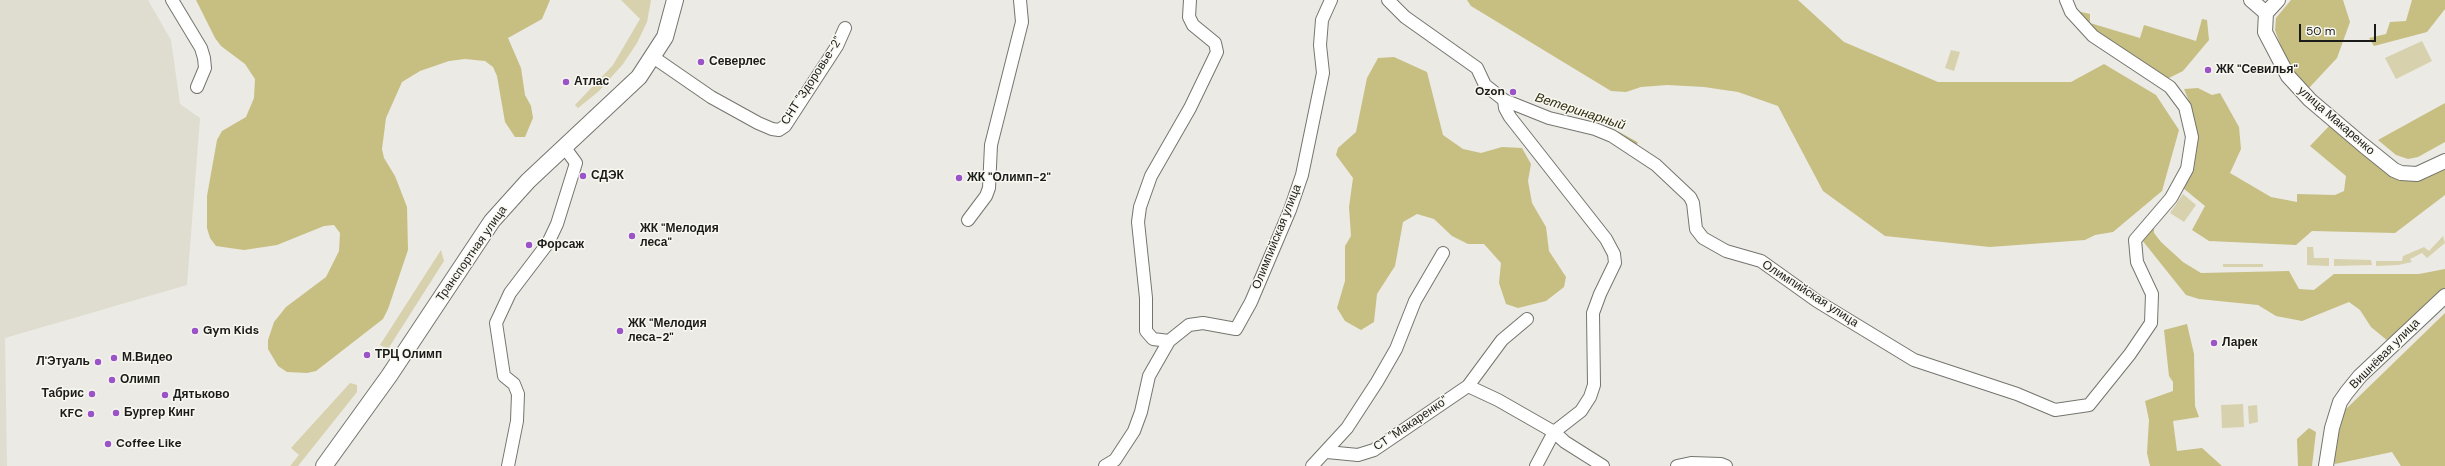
<!DOCTYPE html>
<html>
<head>
<meta charset="utf-8">
<style>
  body { margin:0 }
  #map { position:relative; width:2445px; height:466px; overflow:hidden; background:#ebeae4; font-family:"DM Sans",sans-serif }
  canvas { display:block }
  .scale { position:absolute; left:2299px; top:24px; width:77px; height:18px; box-sizing:border-box; border:2px solid #1b1b19; border-top:0; padding-left:5px; font-size:12px; line-height:14px; white-space:nowrap; color:#1b1b19; -webkit-text-stroke:3px #f8f8f1; paint-order:stroke }
</style>
</head>
<body>
<div id="map">
<canvas width="2445" height="466"></canvas>
<div class="scale">50 m</div>
</div>
<script>
const ctx = document.querySelector('canvas').getContext('2d');
ctx.lineJoin = 'round';
function fillPath(path, color) { ctx.fillStyle = color; ctx.fill(path, 'evenodd'); }
const poly = rows => new Path2D(rows.map(r => 'M' + r).join(''));
function stroke(path, color, width, dash) { ctx.strokeStyle = color; ctx.lineWidth = width; ctx.lineCap = dash ? 'butt' : 'round'; ctx.setLineDash(dash || []); ctx.stroke(path); }
function drawText(font, color, halo, rows, align = 'center') {
  ctx.font = font + ' "DM Sans",sans-serif'; ctx.lineWidth = 3; ctx.setLineDash([]); ctx.textBaseline = 'middle'; ctx.strokeStyle = halo; ctx.fillStyle = color; for (const [text, x, y, turn = 0] of rows) {
    ctx.save(); ctx.translate(x, y); ctx.rotate((+turn || 0) * Math.PI / 180); ctx.textAlign = isNaN(turn) ? turn : align; if (halo) ctx.strokeText(text, 0, 0); ctx.fillText(text, 0, 0); ctx.restore();
  }
}
const built = poly([
  [0,0,148,0,171,40,180,104,200,118,187,285,5,338,7,466,0,466]
]);
const green = poly([
  [621,0,651,0,647,22,637,43,623,64,599,91,578,108,575,105,613,65,640,19],
  [2422,41,2432,61,2396,79,2385,58],
  [1951,50,1960,52,1954,71,1945,68],
  [2183,194,2196,205,2184,222,2170,213],
  [2443,236,2445,243,2427,258,2422,253,2410,259,2412,262,2398,265,2376,266,2376,261,2402,261,2403,256,2424,247,2429,251],
  [2307,247,2313,247,2314,258,2329,258,2329,266,2307,265],
  [441,250,444,261,388,349,380,345],
  [2334,259,2371,260,2372,265,2334,266],
  [2223,264,2263,264,2263,267,2223,267],
  [350,383,357,385,357,392,298,466,290,466,299,455,291,448],
  [2243,404,2244,427,2222,428,2221,405],
  [2257,405,2258,422,2249,424,2248,406]
]);
const forest = poly([
  [196,0,550,0,542,19,508,38,521,68,525,95,531,106,533,118,525,137,515,137,505,122,497,76,493,67,485,61,465,59,449,61,420,71,402,82,386,118,382,149,384,158,395,176,407,207,408,250,388,309,383,319,316,371,307,373,287,372,278,366,268,349,268,340,274,322,286,307,326,277,339,251,340,233,334,225,324,226,277,245,244,250,216,246,210,238,207,228,207,196,217,140,222,131,246,117,254,98,255,79,245,64,221,46,215,38],
  [1467,0,1798,0,1844,42,1938,82,2071,82,2104,64,2156,95,2179,130,2162,191,2113,232,2095,235,2085,240,1990,247,1885,236,1823,191,1778,106,1738,92,1704,87,1667,85,1641,87,1626,92,1611,91,1471,6],
  [2291,0,2343,0,2350,22,2337,58,2309,88,2293,71,2284,55,2275,30,2276,18],
  [2412,0,2445,0,2445,9,2427,32,2374,46,2369,38,2386,34,2390,22,2406,21],
  [2073,10,2090,14,2090,23,2140,38,2144,25,2196,41,2202,19,2207,20,2209,40,2183,71,2167,79,2095,34],
  [1394,57,1427,72,1443,135,1463,149,1481,153,1502,147,1522,148,1531,164,1528,181,1532,203,1546,227,1549,251,1566,277,1564,287,1546,301,1518,308,1506,304,1499,283,1501,263,1484,244,1468,244,1452,236,1434,219,1417,214,1403,222,1395,266,1377,294,1374,322,1361,330,1345,321,1337,308,1345,281,1345,246,1351,236,1349,207,1353,178,1336,155,1338,148,1356,132,1367,78,1378,58],
  [2198,88,2212,95,2220,93,2239,127,2241,149,2230,173,2271,197,2297,202,2297,194,2335,195,2344,191,2346,176,2310,146,2332,123,2386,170,2445,166,2445,195,2395,233,2312,231,2296,245,2209,241,2192,230,2205,206,2183,188,2197,135,2191,106,2184,89],
  [2445,103,2445,142,2418,157,2408,159,2396,155,2378,140],
  [2154,223,2154,233,2161,242,2183,262,2201,273,2289,271,2299,289,2314,290,2334,274,2419,274,2445,269,2445,289,2388,341,2371,327,2360,310,2349,302,2302,321,2276,316,2258,305,2199,299,2186,295,2142,240],
  [2445,313,2445,466,2401,466,2392,452,2335,464,2333,454,2345,410],
  [2187,324,2194,354,2195,406,2199,417,2173,421,2177,451,2202,448,2222,466,2150,466,2147,453,2149,420,2145,401,2173,391,2173,382,2169,376,2164,330],
  [2309,428,2316,432,2312,466,2298,466,2297,439]
]);
const stream = poly([
  [1618,133,1636,143]
]);
const minor = poly([
  [172,0,201,48,204,58,205,68,197,87],
  [1190,0,1189,17,1193,25,1215,43,1217,52,1190,108,1151,176,1140,207,1138,222,1146,298,1146,331,1153,339,1169,341,1189,325,1203,323,1236,329,1251,302,1290,210,1302,175,1323,73,1320,45,1322,20,1331,0],
  [1388,0,1405,17,1477,68,1485,85,1504,100,1549,118,1595,129,1612,136,1656,165,1690,197,1693,203,1696,229,1703,238,1726,251,1761,261,1817,301,1914,360,2017,394,2055,410,2089,405,2130,354,2151,323,2152,294,2137,262,2135,240,2171,198,2187,169,2192,137,2185,107,2170,87,2093,36,2071,12,2066,0],
  [653,57,711,97,758,123,772,129,779,130,785,126,837,46,845,28],
  [1504,100,1505,108,1510,117,1606,239,1614,254,1615,263,1600,294,1593,313,1594,385,1590,397,1581,411,1554,432,1536,466],
  [968,220,986,196,989,188,991,145,1022,22,1020,0],
  [1468,386,1498,400,1554,432,1565,442,1603,466],
  [1327,452,1358,455,1374,450,1468,386,1502,340,1527,319],
  [508,466,517,421,518,394,514,384,504,376,496,323,510,293,548,243,557,224,576,163,565,148],
  [1105,466,1115,460,1134,431,1141,412,1149,376,1169,341],
  [1312,466,1347,428,1377,382,1396,349,1415,301,1443,253],
  [1677,466,1691,463,1721,464,1726,466]
]);
const tertiary = poly([
  [2251,0,2266,13],
  [2266,13,2265,32,2288,76,2310,100,2363,145,2394,170,2401,173,2417,174,2445,161],
  [2266,13,2278,0],
  [2326,466,2332,428,2340,402,2347,392,2360,376,2445,296]
]);
const secondary = poly([
  [324,466,389,376,492,221,528,181,639,77,665,37,675,0]
]);
const markers = [
  [701,62,4,"#9b54c8"],
  [2208,70,4,"#9b54c8"],
  [566,82,4,"#9b54c8"],
  [1513,92,4,"#9b54c8"],
  [583,176,4,"#9b54c8"],
  [959,178,4,"#9b54c8"],
  [632,236,4,"#9b54c8"],
  [529,245,4,"#9b54c8"],
  [195,331,4,"#9b54c8"],
  [620,331,4,"#9b54c8"],
  [2214,343,4,"#9b54c8"],
  [367,355,4,"#9b54c8"],
  [114,358,4,"#9b54c8"],
  [98,362,4,"#9b54c8"],
  [112,380,4,"#9b54c8"],
  [92,394,4,"#9b54c8"],
  [165,395,4,"#9b54c8"],
  [116,413,4,"#9b54c8"],
  [91,414,4,"#9b54c8"],
  [108,444,4,"#9b54c8"]
];
const poiNames = [
  ["Северлес",709,62],
  ["ЖК \"Севилья\"",2216,70],
  ["Атлас",574,82],
  ["Ozon",1505,92,"right"],
  ["СДЭК",591,176],
  ["ЖК \"Олимп-2\"",967,178],
  ["ЖК \"Мелодия",640,229],
  ["леса\"",640,243],
  ["Форсаж",537,245],
  ["ЖК \"Мелодия",628,324],
  ["леса-2\"",628,338],
  ["Gym Kids",203,331],
  ["Ларек",2222,343],
  ["ТРЦ Олимп",375,355],
  ["М.Видео",122,358],
  ["Л'Этуаль",90,362,"right"],
  ["Олимп",120,380],
  ["Табрис",84,394,"right"],
  ["Дятьково",173,395],
  ["Бургер Кинг",124,413],
  ["KFC",83,414,"right"],
  ["Coffee Like",116,444]
];
const streetNames = [
  ["СНТ \"Здоровье-2\"",812,81,-57],
  ["улица Макаренко",2336,121,41],
  ["Олимпийская улица",1277,237,-68],
  ["Транспортная улица",472,254,-55],
  ["Олимпийская улица",1810,294,33],
  ["Вишнёвая улица",2385,354,-45],
  ["СТ \"Макаренко\"",1411,424,-34]
];
const waterNames = [
  ["Ветеринарный",1580,112,18]
];
fillPath(built, '#dfddd0');
fillPath(green, '#d7d1ad');
fillPath(forest, '#c7be82');
stroke(stream, '#bcb378', 3);
stroke(minor, '#75756f', 14);
stroke(tertiary, '#75756f', 16);
stroke(secondary, '#75756f', 18);
stroke(minor, '#fff', 12);
stroke(tertiary, '#fff', 14);
stroke(secondary, '#fff', 16);
for (const [x, y, r, color] of markers) { const dot = new Path2D(); dot.arc(x, y, r, 0, 2 * Math.PI); ctx.fillStyle = color; ctx.fill(dot); stroke(dot, '#f8f8f1', 1.5); }
drawText('bold 12px', '#1b1b19', '#f8f8f1', poiNames, 'left');
drawText('12px', '#1b1b19', '#f8f8f1', streetNames);
drawText('italic 13px', '#302c11', '#f8f8f1', waterNames);
</script>
</body>
</html>
